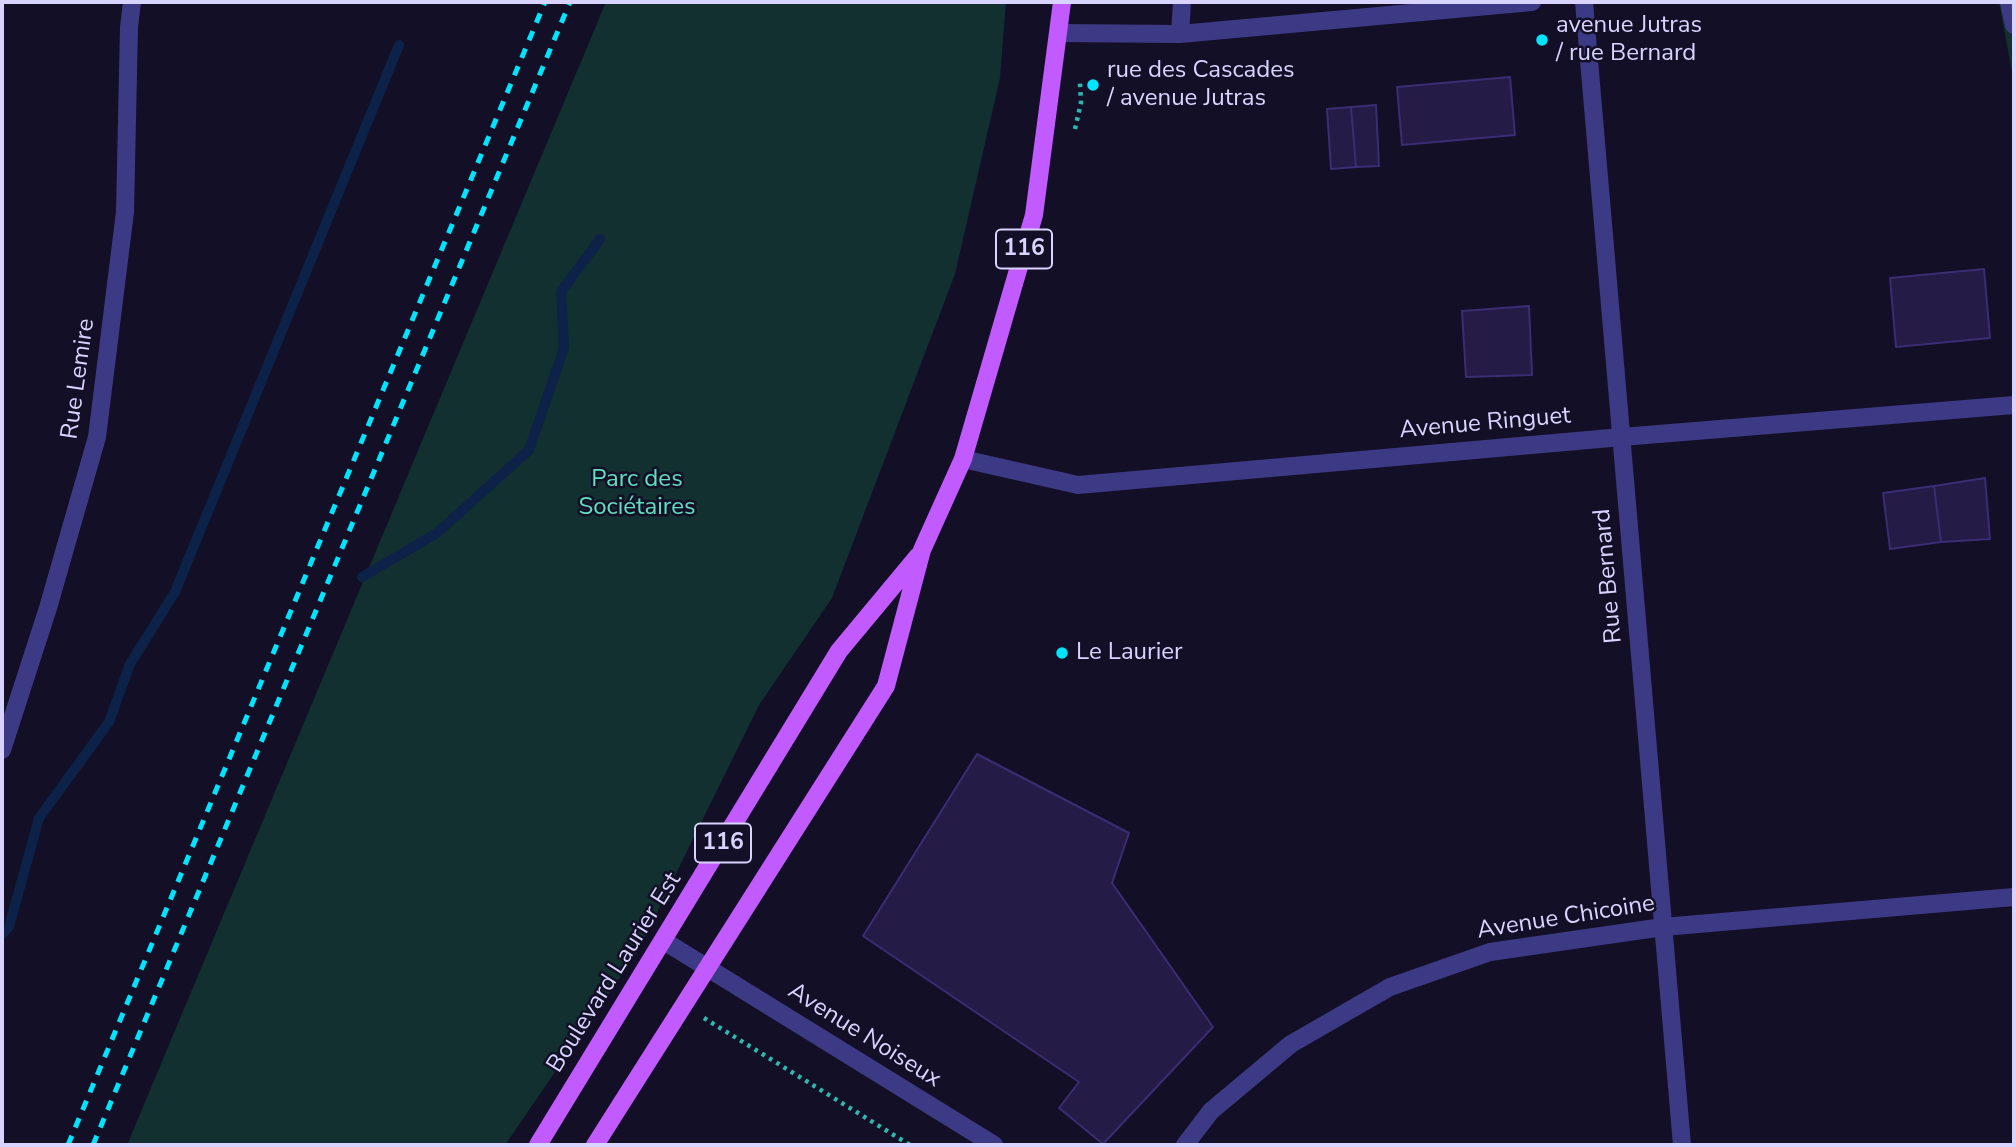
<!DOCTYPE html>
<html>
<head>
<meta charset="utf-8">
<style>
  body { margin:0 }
  #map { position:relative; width:2016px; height:1147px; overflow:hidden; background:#130f26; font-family:"Nunito Sans",sans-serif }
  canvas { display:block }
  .frame { position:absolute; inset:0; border:4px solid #d9d4ff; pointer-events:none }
</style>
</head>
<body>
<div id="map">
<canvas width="2016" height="1147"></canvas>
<div class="frame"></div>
</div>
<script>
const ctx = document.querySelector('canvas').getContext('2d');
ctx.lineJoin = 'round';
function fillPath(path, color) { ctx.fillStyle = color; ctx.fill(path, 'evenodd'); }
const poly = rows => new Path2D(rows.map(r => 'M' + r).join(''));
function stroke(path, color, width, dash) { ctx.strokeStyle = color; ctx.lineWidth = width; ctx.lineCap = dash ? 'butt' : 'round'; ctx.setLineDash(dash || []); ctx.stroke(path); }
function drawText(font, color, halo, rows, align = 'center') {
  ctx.font = font + ' "Nunito Sans",sans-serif'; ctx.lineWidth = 5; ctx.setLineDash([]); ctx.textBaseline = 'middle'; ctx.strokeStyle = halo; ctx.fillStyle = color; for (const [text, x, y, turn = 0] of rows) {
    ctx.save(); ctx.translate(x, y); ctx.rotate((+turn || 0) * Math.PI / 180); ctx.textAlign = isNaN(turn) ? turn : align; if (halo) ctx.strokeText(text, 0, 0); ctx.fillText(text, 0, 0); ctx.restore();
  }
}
const green = poly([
  [606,2,1006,2,1000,78,955,274,832,598,759,705,638,951,505,1145,127,1145],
  [1999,2,2014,2,2014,83]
]);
const stream = poly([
  [362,577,437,533,529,450,564,348,561,292,600,239],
  [2,934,9,927,39,818,109,722,130,664,175,592,399,45]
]);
const building = poly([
  [1510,77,1515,135,1402,145,1397,87,1510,77],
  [1376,105,1379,166,1356,167,1351,107,1376,105],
  [1351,107,1356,167,1331,169,1327,109,1351,107],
  [1984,269,1990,338,1896,347,1890,278,1984,269],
  [1529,306,1532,375,1466,377,1462,311,1529,306],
  [1985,478,1990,539,1941,542,1934,486,1985,478],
  [1934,486,1941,542,1890,549,1883,493,1934,486],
  [977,754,1129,833,1112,883,1213,1027,1103,1144,1059,1108,1079,1082,863,936,977,754]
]);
const path = poly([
  [1075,129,1081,103,1080,83],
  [704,1018,910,1145]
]);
const minor = poly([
  [1584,2,1682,1145],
  [2009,2,2014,25],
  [1059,33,1180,34,1532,2],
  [1180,34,1182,2],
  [2,750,48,608,97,437,125,212,129,27,132,2],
  [664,941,994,1145],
  [1185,1145,1211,1111,1291,1044,1390,987,1490,952,1663,927,2014,897]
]);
const tertiary = poly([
  [963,459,1078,485,1622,437,2014,405]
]);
const primary = poly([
  [538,1145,839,651,918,556],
  [595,1145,886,686,922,550,963,459,1034,215,1062,2]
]);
const rail = poly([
  [68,1145,545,2],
  [93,1145,570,2]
]);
const markers = [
  [1542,40,7,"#00e5ff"],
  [1093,85,7,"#00e5ff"],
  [1062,653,7,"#00e5ff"]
];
const shields = [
  [1024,249,56],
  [723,843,56]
];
const shieldNames = [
  ["116",1024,249],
  ["116",723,843]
];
const poiNames = [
  ["avenue Jutras",1556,26],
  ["/ rue Bernard",1556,54],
  ["rue des Cascades",1107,71],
  ["/ avenue Jutras",1107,99],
  ["Le Laurier",1076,653]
];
const streetNames = [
  ["Rue Lemire",79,379,-82],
  ["Avenue Ringuet",1485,424,-5],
  ["Rue Bernard",1609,576,-95],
  ["Avenue Chicoine",1566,918,-9],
  ["Boulevard Laurier Est",615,973,-58],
  ["Avenue Noiseux",864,1036,32]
];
const parkNames = [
  ["Parc des",637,480],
  ["Sociétaires",637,508]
];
fillPath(green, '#12302f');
stroke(stream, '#0c2248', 10);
fillPath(building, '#241b47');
stroke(building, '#3b2d73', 2);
stroke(path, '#2fb8b0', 4.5, [3.5, 5]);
stroke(minor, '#3d3a85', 18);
stroke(tertiary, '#3d3a85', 18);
stroke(primary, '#c25bff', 18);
stroke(rail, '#00e5ff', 5, [10, 9]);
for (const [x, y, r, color] of markers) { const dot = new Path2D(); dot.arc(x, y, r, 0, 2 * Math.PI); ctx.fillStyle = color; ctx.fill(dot); stroke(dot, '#130f26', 2.5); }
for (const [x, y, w] of shields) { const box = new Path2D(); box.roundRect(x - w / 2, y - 19.5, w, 39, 5); ctx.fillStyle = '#130f26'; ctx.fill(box); stroke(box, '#d9d4ff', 2); }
drawText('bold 23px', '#d9d4ff', null, shieldNames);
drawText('24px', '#d9d4ff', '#130f26', poiNames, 'left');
drawText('24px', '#d9d4ff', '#130f26', streetNames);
drawText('24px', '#5fe0c0', '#130f26', parkNames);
</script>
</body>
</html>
